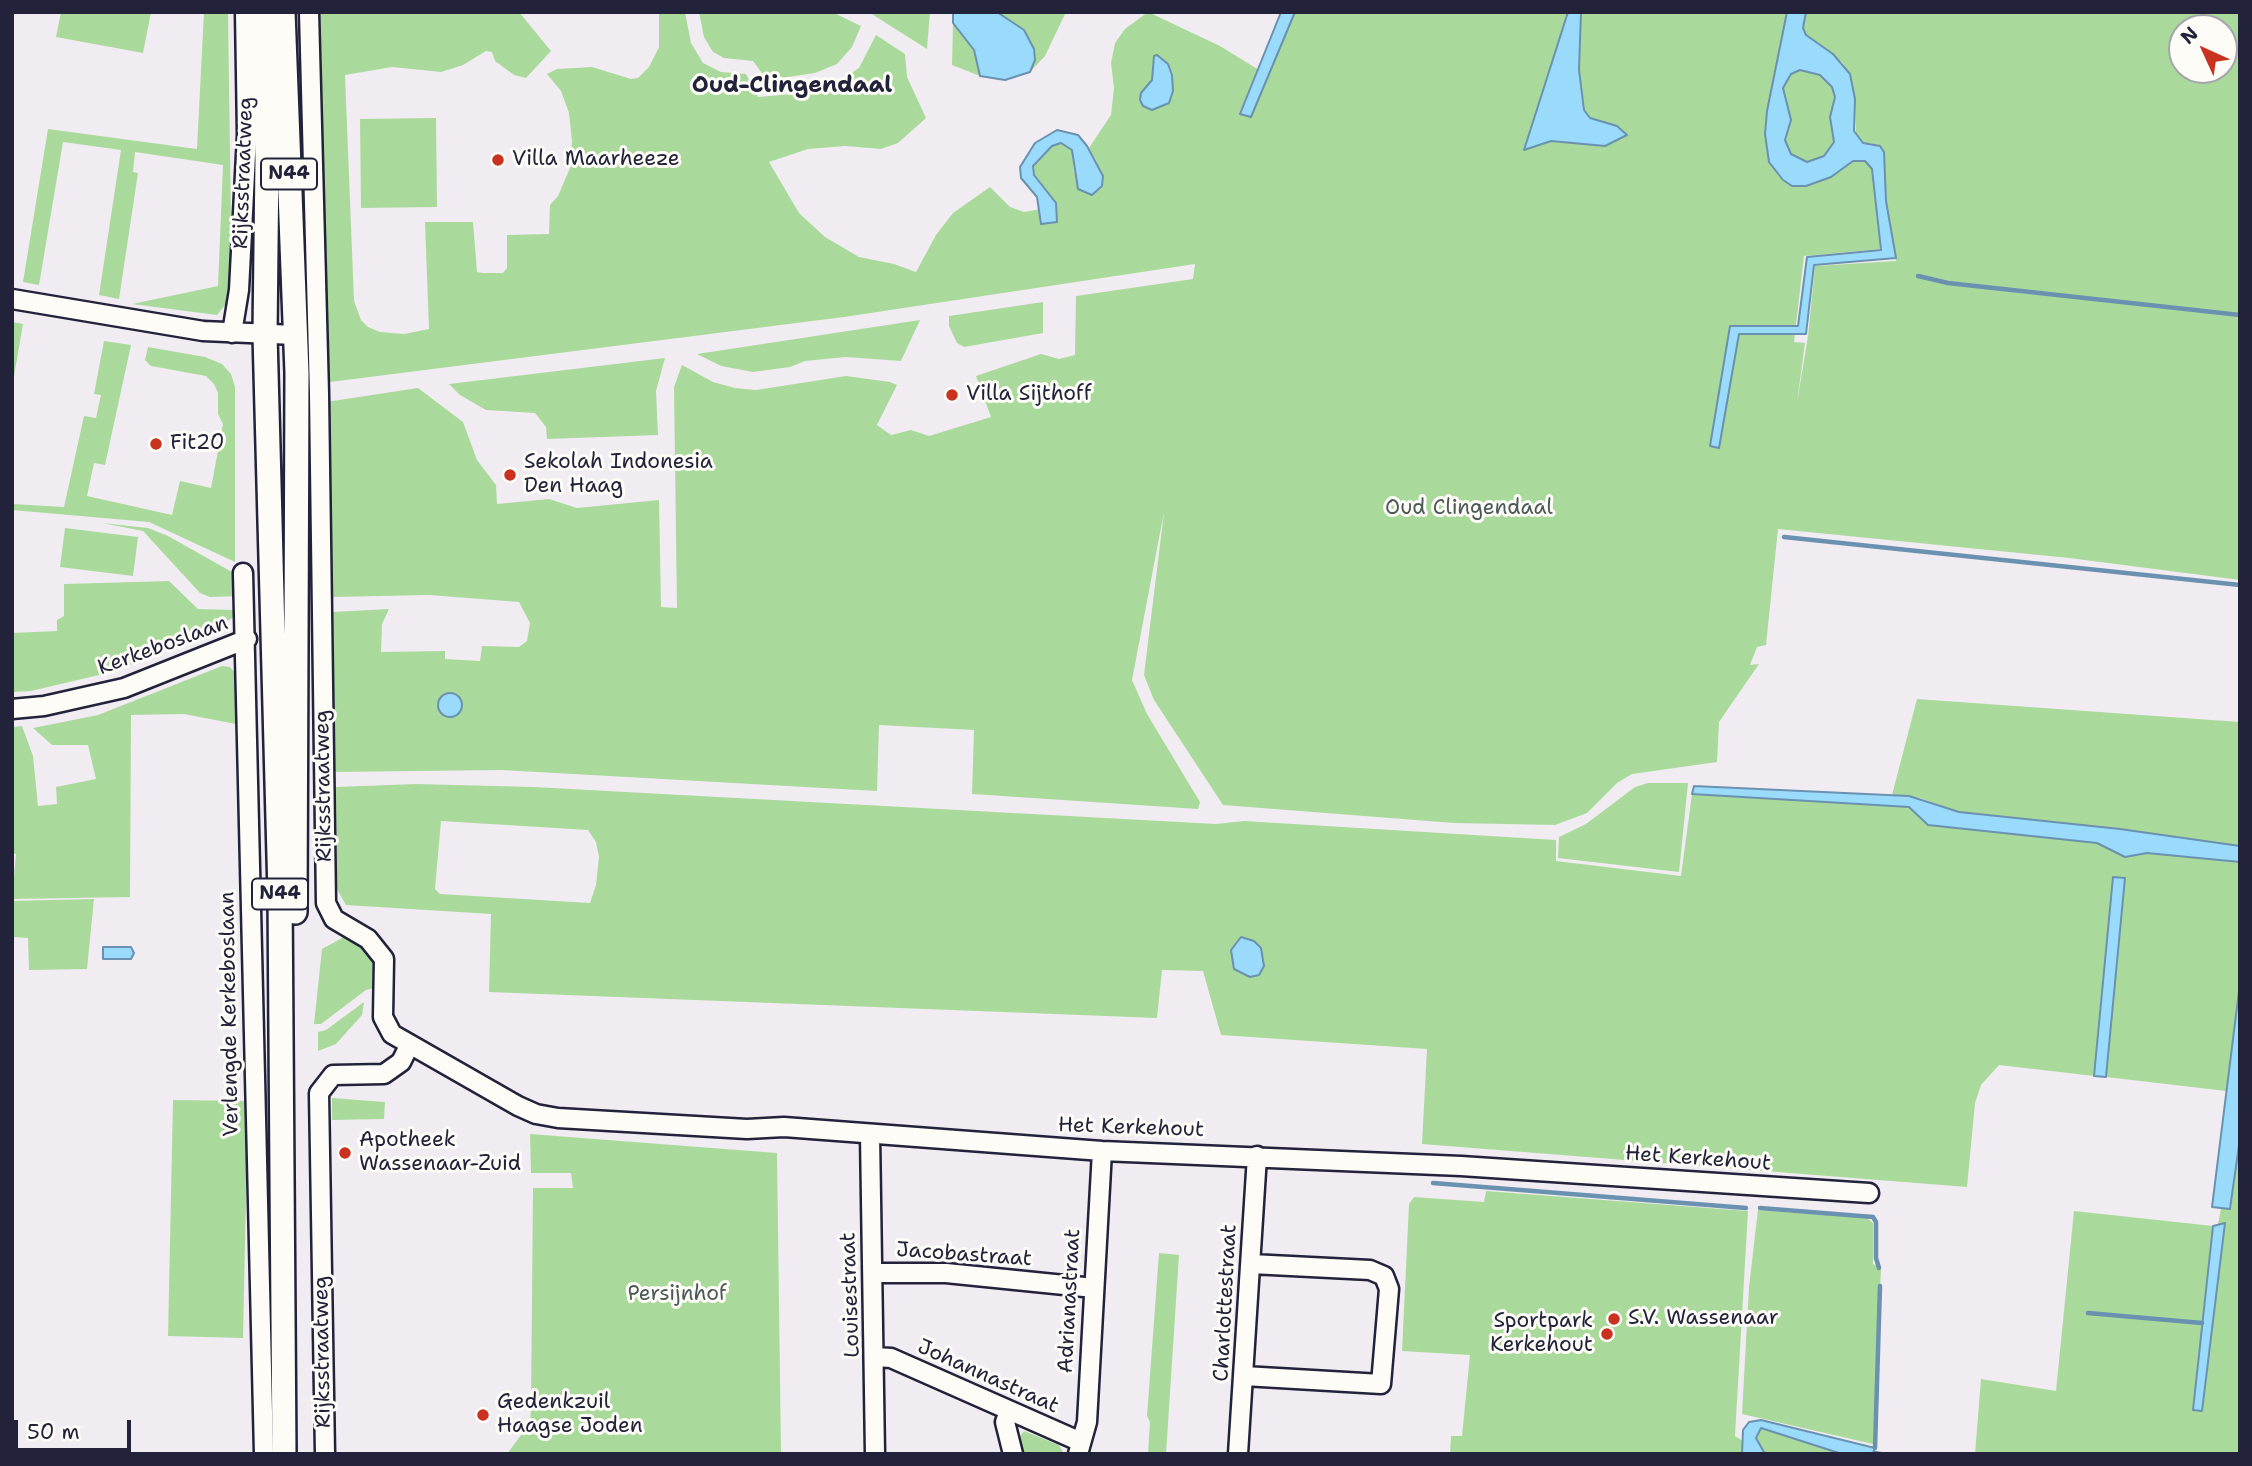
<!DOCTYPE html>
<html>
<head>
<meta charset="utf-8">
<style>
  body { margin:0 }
  #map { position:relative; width:2252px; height:1466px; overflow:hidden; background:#f1ecf2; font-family:"Shantell Sans",sans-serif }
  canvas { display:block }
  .frame { position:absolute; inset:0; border:14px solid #22223b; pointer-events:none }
  .north { position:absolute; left:2168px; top:14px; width:70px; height:70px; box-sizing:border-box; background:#fdfcf7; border:2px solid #a5a5ac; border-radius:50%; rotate:315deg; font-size:19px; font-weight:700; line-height:28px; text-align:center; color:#22223b }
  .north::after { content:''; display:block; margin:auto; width:24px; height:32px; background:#c8321e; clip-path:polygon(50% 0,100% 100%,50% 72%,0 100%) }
  .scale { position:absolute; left:14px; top:1420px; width:117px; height:32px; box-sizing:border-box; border:4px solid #22223b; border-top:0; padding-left:9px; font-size:21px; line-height:24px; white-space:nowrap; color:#22223b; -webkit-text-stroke:5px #fdfcf7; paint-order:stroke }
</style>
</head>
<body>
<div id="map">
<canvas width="2252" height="1466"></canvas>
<div class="frame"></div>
<div class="north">N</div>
<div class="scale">50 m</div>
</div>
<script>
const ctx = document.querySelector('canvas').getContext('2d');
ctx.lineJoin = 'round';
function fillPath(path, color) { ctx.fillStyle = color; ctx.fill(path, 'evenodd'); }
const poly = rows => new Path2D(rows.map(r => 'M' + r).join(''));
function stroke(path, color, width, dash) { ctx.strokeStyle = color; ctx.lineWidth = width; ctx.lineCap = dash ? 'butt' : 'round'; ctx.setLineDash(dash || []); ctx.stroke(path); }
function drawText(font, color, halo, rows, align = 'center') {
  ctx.font = font + ' "Shantell Sans",sans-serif'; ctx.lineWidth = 6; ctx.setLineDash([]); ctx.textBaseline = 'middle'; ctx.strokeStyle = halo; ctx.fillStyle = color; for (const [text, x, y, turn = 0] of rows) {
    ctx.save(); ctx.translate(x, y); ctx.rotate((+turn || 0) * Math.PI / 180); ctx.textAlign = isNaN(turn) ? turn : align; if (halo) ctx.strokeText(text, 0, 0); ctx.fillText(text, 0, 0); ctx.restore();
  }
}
const green = poly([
  [61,12,151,12,143,53,56,37],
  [204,12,228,12,232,296,217,315,132,304,218,286,223,165,135,152,133,172,138,173,119,299,99,295,121,150,63,142,39,285,23,282,48,129,197,149],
  [318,12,519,12,551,51,526,78,514,75,495,61,492,52,486,51,463,65,441,72,392,67,345,75,354,301,361,320,368,327,380,332,404,334,429,329,425,222,473,222,477,272,483,273,503,273,507,268,507,235,549,234,550,205,558,196,570,168,572,141,569,113,561,91,547,74,557,69,592,67,631,79,638,78,649,67,659,47,659,12,685,12,691,43,703,63,721,72,746,74,758,97,804,93,833,85,859,68,876,35,905,54,907,77,926,118,898,143,881,149,845,146,808,149,769,162,799,213,825,237,859,257,894,264,916,272,936,235,953,213,990,187,1010,207,1024,212,1041,209,1041,223,1056,203,1034,175,1033,166,1053,146,1061,143,1072,150,1074,173,1097,162,1089,148,1111,115,1114,88,1111,63,1115,43,1125,29,1148,12,1220,46,1259,70,1241,113,1250,116,1295,12,1787,12,1765,134,1769,162,1783,180,1792,186,1805,186,1831,177,1853,161,1865,161,1872,168,1880,249,1804,256,1794,342,1805,343,1797,403,1808,336,1815,266,1896,261,1886,201,1884,152,1874,144,1863,143,1856,136,1855,99,1843,63,1806,35,1803,28,1806,12,2240,12,2240,580,2069,558,1778,529,1766,645,1757,647,1750,665,1759,664,1719,722,1717,762,1632,774,1617,783,1587,813,1555,825,1454,823,1223,805,1154,700,1144,675,1164,512,1132,680,1147,714,1200,802,1198,809,972,794,974,730,879,725,877,791,501,770,335,772,333,612,389,609,382,624,381,652,445,651,445,659,480,661,482,646,519,647,527,641,530,623,519,602,429,595,332,597,326,402,418,388,463,422,477,460,496,485,497,504,549,499,577,508,659,500,661,607,677,608,674,387,682,365,713,382,735,388,756,390,846,376,890,382,897,385,877,425,891,435,911,430,929,436,991,417,976,376,1041,354,1059,359,1075,355,1076,296,1193,279,1195,264,844,317,330,382,326,377],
  [2182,28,2224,28,2224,70,2182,70],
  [699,12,832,12,861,26,852,47,837,64,815,73,767,80,753,61,724,58,713,52,704,37],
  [869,12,930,12,927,49,878,18],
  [997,12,1066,12,1045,56,1030,72,1033,65,1012,22],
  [953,23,971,43,980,76,952,65],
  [1800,70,1820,75,1832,88,1835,97,1830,117,1834,142,1825,156,1807,162,1791,154,1785,140,1790,126,1783,89,1791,74],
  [436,118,437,207,361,208,360,119],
  [1043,302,1043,333,964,347,957,343,949,326,949,316],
  [920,320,901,361,846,357,805,361,790,367,753,372,721,366,697,354],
  [12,322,23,324,12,388],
  [104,341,131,345,105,465,94,463,87,496,172,515,180,481,211,488,223,424,218,414,218,393,214,384,206,376,151,366,145,360,148,347,205,357,222,364,231,374,235,387,235,562,149,522,12,510,12,504,64,507,84,416,96,418,101,395,94,394],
  [665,358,656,391,658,435,547,439,546,427,535,413,486,410,460,395,449,384],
  [102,523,148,528,168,536,239,576,239,596,210,597,200,593,143,531],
  [65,528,138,537,133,576,60,567],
  [169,581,198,609,236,610,236,616,202,635,116,671,31,691,12,692,12,633,57,631,57,620,64,616,64,584],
  [222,666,230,667,235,673,236,724,184,714,131,715,130,897,12,899,16,854,12,853,12,727,22,726,33,756,38,806,57,804,56,787,96,779,88,745,52,745,33,728,98,715],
  [1917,699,2240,722,2240,846,2120,829,1959,812,1920,798,1892,795],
  [1648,783,1688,783,1679,872,1558,858,1559,837,1586,824,1635,787],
  [416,784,534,787,1216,824,1244,821,1556,840,1556,861,1681,876,1692,794,1910,807,1928,825,2098,843,2124,857,2147,853,2240,862,2240,983,2226,1091,2106,1077,2125,878,2113,878,2094,1076,1999,1065,1981,1085,1975,1103,1967,1187,1422,1144,1427,1049,1221,1035,1203,971,1162,970,1157,1018,489,992,491,914,346,905,337,889,336,787],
  [441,821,588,830,596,842,599,857,596,885,590,903,440,894,435,889],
  [94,899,87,969,29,970,28,938,12,937,12,901],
  [344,937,368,951,374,961,374,988,366,990,321,1024,314,1024,322,949],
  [364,1002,362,1015,336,1044,318,1051,318,1032,326,1030],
  [332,1098,385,1102,384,1119,332,1120],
  [173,1100,248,1101,243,1338,168,1336],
  [530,1134,777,1153,781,1454,507,1454,530,1423,531,1407,533,1188,573,1188,571,1173,531,1173],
  [2240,1138,2240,1454,1975,1454,1981,1379,2056,1391,2074,1211,2213,1226,2193,1409,2202,1410,2225,1224,2218,1225,2221,1208,2231,1209],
  [1486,1191,1748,1211,1735,1436,1756,1449,1756,1454,1450,1454,1451,1436,1462,1436,1470,1355,1402,1351,1409,1204,1414,1197,1484,1202],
  [1758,1210,1867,1218,1873,1223,1873,1264,1881,1269,1873,1444,1742,1414,1749,1287],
  [1159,1253,1179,1255,1166,1454,1148,1454,1150,1422,1147,1416],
  [1761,1428,1827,1449,1828,1445,1886,1454,1765,1454,1756,1438],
  [1024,1431,1059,1445,1064,1454,1018,1454,1016,1442]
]);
const water = poly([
  [953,12,997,12,1024,30,1034,49,1035,60,1030,72,1005,80,980,76,974,50,953,23,953,12],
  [1281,12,1295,12,1251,117,1240,114,1281,12],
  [1568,12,1581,12,1579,70,1584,110,1590,118,1617,126,1627,135,1605,146,1551,141,1524,150,1568,12],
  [1787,12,1806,12,1803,28,1806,35,1833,54,1850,74,1855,99,1854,131,1863,143,1880,146,1884,152,1886,201,1896,258,1814,265,1806,334,1739,334,1719,448,1710,446,1730,326,1798,326,1807,257,1881,250,1872,169,1865,161,1853,161,1831,177,1806,186,1792,186,1783,180,1769,162,1765,134,1767,111,1787,12],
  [1800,70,1820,75,1832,87,1835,97,1830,117,1834,142,1824,156,1807,162,1791,154,1785,140,1791,120,1783,88,1791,74,1800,70],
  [1157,55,1168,64,1172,75,1173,91,1169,103,1152,110,1143,106,1140,100,1141,93,1152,80,1154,56,1157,55],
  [1057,130,1078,135,1087,146,1103,176,1102,186,1092,195,1078,189,1072,150,1061,143,1052,146,1033,166,1034,175,1056,203,1057,222,1041,224,1037,197,1021,178,1020,167,1035,143,1057,130],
  '438 705a12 12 0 1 1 24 0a12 12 0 1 1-24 0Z',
  [1694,786,1909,796,1959,812,2120,829,2240,846,2240,862,2147,853,2125,857,2097,843,1928,825,1909,807,1692,794,1694,786],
  [2113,877,2125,878,2106,1077,2094,1076,2113,877],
  [1241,937,1254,941,1261,948,1264,966,1259,975,1250,977,1234,969,1231,950,1241,937],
  [103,947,131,947,134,953,131,959,103,959,103,947],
  [2240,983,2240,1138,2230,1209,2212,1207,2240,983],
  [2225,1223,2202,1411,2193,1410,2213,1226,2225,1223],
  [1761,1420,1875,1448,1873,1454,1842,1454,1761,1428,1756,1438,1765,1454,1742,1454,1743,1430,1749,1422,1761,1420]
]);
const stream = poly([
  [1918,276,1948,283,2240,315],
  [1784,537,2240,585],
  [1433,1183,1746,1208],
  [1760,1208,1873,1217,1876,1222,1876,1258,1879,1268],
  [2088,1313,2202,1323],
  [1875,1448,1880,1286],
  [1874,1453,1881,1454]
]);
const minor = poly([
  [309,12,319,394,326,903,334,919,368,939,384,959,383,1017,392,1034,518,1106,536,1114,558,1118,747,1129,784,1127,1102,1151,1461,1166,1869,1193],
  [12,299,203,331,295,335],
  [232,333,239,290,247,135,245,12],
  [243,573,264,1454],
  [12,709,44,706,124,688,247,639],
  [870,1135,875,1454],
  [873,1273,946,1273,1094,1288],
  [876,1357,891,1358,1081,1442],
  [1244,1376,1381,1384,1389,1289,1384,1276,1370,1270,1251,1264],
  [1009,1412,1005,1422,1013,1454],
  [325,1454,319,1093,333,1075,384,1074,401,1062,409,1046],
  [1078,1454,1087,1422,1102,1151],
  [1238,1454,1257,1156]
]);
const major = poly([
  [263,12,267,159,265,335,280,894,284,1454],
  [283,12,297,373,295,912]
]);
const markers = [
  [498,160,7,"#c8321e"],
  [952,395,7,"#c8321e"],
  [156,444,7,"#c8321e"],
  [510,475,7,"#c8321e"],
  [345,1153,7,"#c8321e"],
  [1614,1319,7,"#c8321e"],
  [1607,1334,7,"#c8321e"],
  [483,1415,7,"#c8321e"]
];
const shields = [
  [289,174,56],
  [280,894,56]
];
const shieldNames = [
  ["N44",289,174],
  ["N44",280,894]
];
const poiNames = [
  ["Villa Maarheeze",512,160],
  ["Villa Sijthoff",966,395],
  ["Fit20",170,444],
  ["Sekolah Indonesia",524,463],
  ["Den Haag",524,487],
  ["Apotheek",359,1141],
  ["Wassenaar-Zuid",359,1165],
  ["S.V. Wassenaar",1628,1319],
  ["Sportpark",1593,1322,"right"],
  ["Kerkehout",1593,1346,"right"],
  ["Gedenkzuil",497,1403],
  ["Haagse Joden",497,1427]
];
const streetNames = [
  ["Rijksstraatweg",244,173,-88],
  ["Kerkeboslaan",163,646,-20],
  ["Rijksstraatweg",324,786,-91],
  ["Verlengde Kerkeboslaan",230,1014,-91],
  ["Het Kerkehout",1131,1128,2],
  ["Het Kerkehout",1698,1159,4],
  ["Jacobastraat",964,1255,4],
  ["Louisestraat",851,1295,-92],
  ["Adrianastraat",1070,1301,-87],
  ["Charlottestraat",1226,1303,-87],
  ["Rijksstraatweg",323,1352,-91],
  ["Johannastraat",988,1377,24]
];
const parkNames = [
  ["Oud Clingendaal",1469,509],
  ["Persijnhof",677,1295]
];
const neighbourhoodNames = [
  ["Oud-Clingendaal",792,86]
];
fillPath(green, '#aada9b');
fillPath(water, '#9adbfc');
stroke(water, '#6a91af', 2);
stroke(stream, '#6a91af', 4.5);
stroke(minor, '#22223b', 23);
stroke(major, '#22223b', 28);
stroke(minor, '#fdfcf7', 18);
stroke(major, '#fdfcf7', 23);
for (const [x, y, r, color] of markers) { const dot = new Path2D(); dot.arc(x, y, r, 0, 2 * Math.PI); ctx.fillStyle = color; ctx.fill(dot); stroke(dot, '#fdfcf7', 2.5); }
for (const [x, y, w] of shields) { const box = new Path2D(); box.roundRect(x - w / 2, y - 15.5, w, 31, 5); ctx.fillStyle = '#fdfcf7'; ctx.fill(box); stroke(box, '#22223b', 2); }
drawText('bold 19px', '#22223b', null, shieldNames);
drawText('21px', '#22223b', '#fdfcf7', poiNames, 'left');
drawText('21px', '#22223b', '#fdfcf7', streetNames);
drawText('21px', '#4b5958', '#fdfcf7', parkNames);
drawText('bold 23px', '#22223b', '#fdfcf7', neighbourhoodNames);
</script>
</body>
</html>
